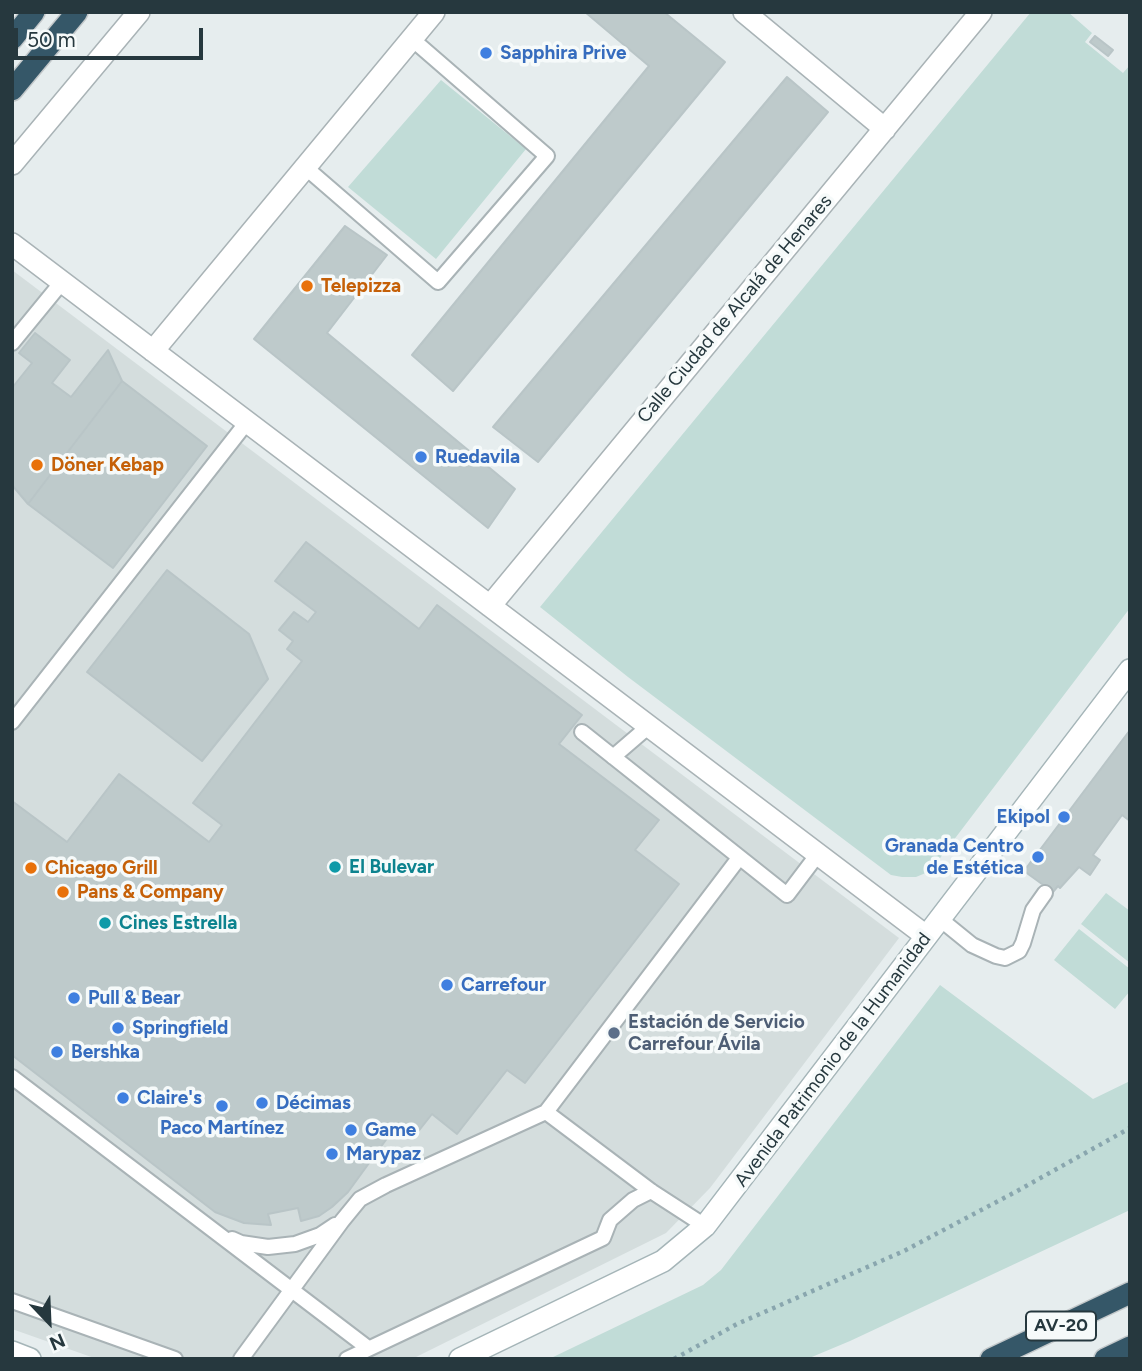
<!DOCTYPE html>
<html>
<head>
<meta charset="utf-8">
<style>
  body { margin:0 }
  #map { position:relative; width:1142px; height:1371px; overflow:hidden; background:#e6edee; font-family:Figtree,sans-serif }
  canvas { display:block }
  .frame { position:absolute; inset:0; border:14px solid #26383e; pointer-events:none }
  .north { position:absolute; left:14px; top:1287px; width:70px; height:70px; -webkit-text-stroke:5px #f6fafa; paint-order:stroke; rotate:157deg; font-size:19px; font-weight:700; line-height:28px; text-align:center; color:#26383e }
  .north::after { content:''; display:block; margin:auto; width:24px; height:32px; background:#26383e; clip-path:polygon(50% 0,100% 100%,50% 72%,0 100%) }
  .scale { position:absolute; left:14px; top:28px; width:189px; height:32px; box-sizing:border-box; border:4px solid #26383e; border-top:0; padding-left:9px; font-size:21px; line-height:24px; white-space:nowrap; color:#26383e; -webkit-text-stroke:5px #f6fafa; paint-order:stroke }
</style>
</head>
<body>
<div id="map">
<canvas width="1142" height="1371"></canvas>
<div class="frame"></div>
<div class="north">N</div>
<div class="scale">50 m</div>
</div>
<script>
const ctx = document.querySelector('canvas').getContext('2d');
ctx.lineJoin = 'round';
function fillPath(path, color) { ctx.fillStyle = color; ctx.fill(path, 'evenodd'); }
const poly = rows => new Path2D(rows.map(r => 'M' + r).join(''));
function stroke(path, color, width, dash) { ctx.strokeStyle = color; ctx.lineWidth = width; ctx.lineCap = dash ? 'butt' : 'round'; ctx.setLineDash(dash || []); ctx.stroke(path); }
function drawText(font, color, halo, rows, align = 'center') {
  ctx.font = font + ' Figtree,sans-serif'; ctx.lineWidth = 7; ctx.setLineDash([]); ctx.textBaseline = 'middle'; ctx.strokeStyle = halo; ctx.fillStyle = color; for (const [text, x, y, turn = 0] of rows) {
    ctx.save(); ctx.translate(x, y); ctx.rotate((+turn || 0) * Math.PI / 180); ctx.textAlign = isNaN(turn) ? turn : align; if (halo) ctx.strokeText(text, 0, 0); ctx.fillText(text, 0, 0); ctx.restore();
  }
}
const built = poly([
  [12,270,899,938,710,1188,666,1233,412,1359,97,1359,12,1329]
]);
const green = poly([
  [1031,12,1068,12,1092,33,1085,42,1123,73,1130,65,1130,608,934,866,928,872,916,877,902,877,891,875,628,677,540,607],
  [441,80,526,149,436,259,348,187],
  [1106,893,1130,911,1130,963,1081,924],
  [1079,929,1130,969,1130,991,1115,1009,1054,960],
  [940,985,1093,1099,1130,1081,1130,1210,850,1341,807,1359,549,1359,703,1285,721,1270]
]);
const building = poly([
  [585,12,664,12,725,62,453,391,412,355,649,66,585,12],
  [1095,36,1113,50,1108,56,1090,42,1095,36],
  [787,77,828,112,538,462,493,427,787,77],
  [345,226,387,255,327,333,515,489,488,528,254,339,345,226],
  [35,333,70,360,52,383,71,397,108,350,122,381,28,504,12,485,12,388,32,363,19,353,35,333],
  [122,381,207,446,113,568,28,504,122,381],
  [306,542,419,629,437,605,582,715,559,744,659,820,635,850,679,884,525,1083,507,1070,457,1134,432,1114,413,1138,396,1126,348,1192,332,1207,319,1216,301,1221,298,1208,268,1214,271,1225,244,1223,215,1212,12,1055,12,801,67,842,119,774,209,842,222,825,193,803,302,661,287,649,293,641,279,630,294,612,308,622,316,612,275,581,306,542],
  [167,570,249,634,268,679,202,761,87,672,167,570],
  [1130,730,1130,821,1122,815,1093,855,1100,860,1090,875,1079,867,1060,888,1058,886,1053,892,1024,871,1130,730]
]);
const path = poly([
  [674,1359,737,1324,904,1251,1019,1190,1130,1128]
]);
const lane = poly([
  [305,167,438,282,547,156,412,39],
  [12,343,62,282],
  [12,722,247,422],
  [582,732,787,895,818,854],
  [613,757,649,726],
  [940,919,972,945,996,956,1005,958,1019,951,1023,943,1033,910,1045,893],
  [12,1077,368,1348],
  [546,1112,651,1191,705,1226],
  [232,1239,241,1243,268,1247,295,1244,320,1235,335,1225],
  [12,1301,175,1359],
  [241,1359,342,1221,360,1199,386,1185,546,1112,739,858],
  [347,1359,603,1238,610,1220,633,1200,651,1191]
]);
const street = poly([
  [744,12,885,129],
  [12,164,139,12],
  [12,244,926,936],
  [153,351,434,12],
  [490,606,981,12]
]);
const secondary = poly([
  [12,1352,30,1359],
  [460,1359,663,1261,705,1226,1130,670]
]);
const highway = poly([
  [12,39,34,12],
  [12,90,77,12],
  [991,1359,1130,1293],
  [1105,1359,1130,1347]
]);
const markers = [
  [486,53,7,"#3f7fe0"],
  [307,286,7,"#e8710a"],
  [421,457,7,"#3f7fe0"],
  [37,465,7,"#e8710a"],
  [1064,817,7,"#3f7fe0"],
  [1038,857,7,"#3f7fe0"],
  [335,867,7,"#0f9aa8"],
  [31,868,7,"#e8710a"],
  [63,892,7,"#e8710a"],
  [105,923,7,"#0f9aa8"],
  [447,985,7,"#3f7fe0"],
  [74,998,7,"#3f7fe0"],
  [118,1028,7,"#3f7fe0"],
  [614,1033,7,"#5c6f8a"],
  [57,1052,7,"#3f7fe0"],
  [123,1098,7,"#3f7fe0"],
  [262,1103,7,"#3f7fe0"],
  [222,1106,7,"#3f7fe0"],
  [351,1130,7,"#3f7fe0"],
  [332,1154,7,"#3f7fe0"]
];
const shields = [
  [1061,1326,70]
];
const shieldNames = [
  ["AV-20",1061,1326]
];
const shopNames = [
  ["Sapphira Prive",500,53],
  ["Ruedavila",435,457],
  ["Ekipol",1050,817,"right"],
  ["Granada Centro",1024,846,"right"],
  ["de Estética",1024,868,"right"],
  ["Carrefour",461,985],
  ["Pull & Bear",88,998],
  ["Springfield",132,1028],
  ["Bershka",71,1052],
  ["Claire's",137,1098],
  ["Décimas",276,1103],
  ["Paco Martínez",222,1128,"center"],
  ["Game",365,1130],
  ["Marypaz",346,1154]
];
const foodNames = [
  ["Telepizza",321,286],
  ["Döner Kebap",51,465],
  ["Chicago Grill",45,868],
  ["Pans & Company",77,892]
];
const streetNames = [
  ["Calle Ciudad de Alcalá de Henares",735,309,-50],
  ["Avenida Patrimonio de la Humanidad",833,1060,-53]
];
const cultureNames = [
  ["El Bulevar",349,867],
  ["Cines Estrella",119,923]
];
const serviceNames = [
  ["Estación de Servicio",628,1022],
  ["Carrefour Ávila",628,1044]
];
fillPath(built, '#d4dddd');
fillPath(green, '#c1dcd7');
fillPath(building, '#becacb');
stroke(building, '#b9c5c7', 2);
stroke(lane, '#a9b3b6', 18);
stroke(street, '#a9b3b6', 24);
stroke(secondary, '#a5b5b8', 24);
stroke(highway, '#c2c7c9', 24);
stroke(path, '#89a6ae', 4.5, [3.5, 5]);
stroke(lane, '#fff', 14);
stroke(street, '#fff', 21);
stroke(secondary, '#fff', 21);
stroke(highway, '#355768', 21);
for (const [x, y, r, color] of markers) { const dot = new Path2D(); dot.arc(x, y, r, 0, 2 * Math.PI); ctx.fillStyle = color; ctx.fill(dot); stroke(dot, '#f6fafa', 2.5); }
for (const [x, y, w] of shields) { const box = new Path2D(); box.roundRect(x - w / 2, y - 14.5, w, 29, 5); ctx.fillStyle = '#f6fafa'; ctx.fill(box); stroke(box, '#26383e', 2); }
drawText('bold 18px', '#26383e', null, shieldNames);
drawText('bold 19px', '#366cbe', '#f6fafa', shopNames, 'left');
drawText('bold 19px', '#c56008', '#f6fafa', foodNames, 'left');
drawText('19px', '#26383e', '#f6fafa', streetNames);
drawText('bold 19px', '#0d838f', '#f6fafa', cultureNames, 'left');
drawText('bold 19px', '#4e5e75', '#f6fafa', serviceNames, 'left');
</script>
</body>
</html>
